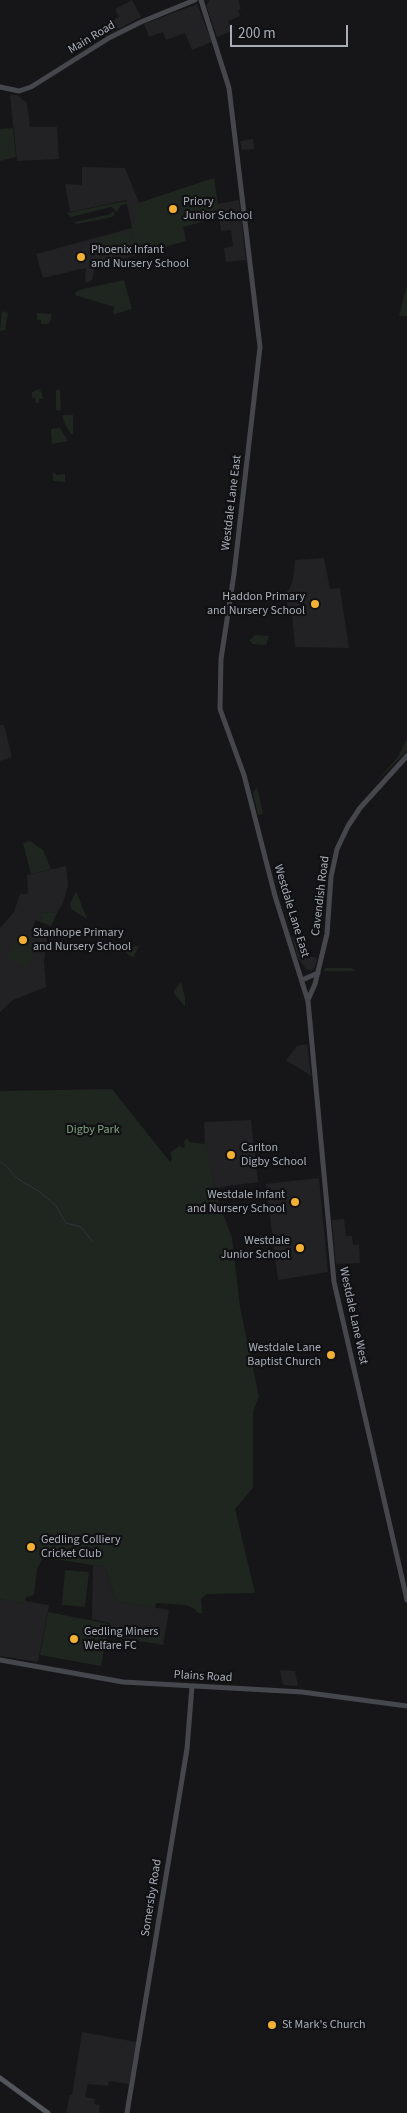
<!DOCTYPE html>
<html>
<head>
<meta charset="utf-8">
<style>
  body { margin:0 }
  #map { position:relative; width:407px; height:2113px; overflow:hidden; background:#161618; font-family:"Source Sans 3",sans-serif }
  canvas { display:block }
  .scale { position:absolute; left:230px; top:25px; width:118px; height:22px; box-sizing:border-box; border:2px solid #a8adb8; border-top:0; padding-left:6px; font-size:15px; line-height:18px; white-space:nowrap; color:#a8adb8; -webkit-text-stroke:4px #111113; paint-order:stroke }
</style>
</head>
<body>
<div id="map">
<canvas width="407" height="2113"></canvas>
<div class="scale">200 m</div>
</div>
<script>
const ctx = document.querySelector('canvas').getContext('2d');
ctx.lineJoin = 'round';
function fillPath(path, color) { ctx.fillStyle = color; ctx.fill(path, 'evenodd'); }
const poly = rows => new Path2D(rows.map(r => 'M' + r).join(''));
function stroke(path, color, width, dash) { ctx.strokeStyle = color; ctx.lineWidth = width; ctx.lineCap = dash ? 'butt' : 'round'; ctx.setLineDash(dash || []); ctx.stroke(path); }
function drawText(font, color, halo, rows, align = 'center') {
  ctx.font = font + ' "Source Sans 3",sans-serif'; ctx.lineWidth = 4.5; ctx.setLineDash([]); ctx.textBaseline = 'middle'; ctx.strokeStyle = halo; ctx.fillStyle = color; for (const [text, x, y, turn = 0] of rows) {
    ctx.save(); ctx.translate(x, y); ctx.rotate((+turn || 0) * Math.PI / 180); ctx.textAlign = isNaN(turn) ? turn : align; if (halo) ctx.strokeText(text, 0, 0); ctx.fillText(text, 0, 0); ctx.restore();
  }
}
const built = poly([
  [132,0,141,17,111,33,106,24,119,17,115,9],
  [210,0,238,0,241,9,238,10,240,16,228,21,232,31,217,37,206,5],
  [197,4,212,42,192,50,185,33,166,40,163,32,149,37,144,24],
  [10,95,17,95,27,103,30,127,57,127,59,159,17,161],
  [253,139,254,149,242,150,240,141],
  [82,167,125,168,139,203,214,178,218,204,239,200,246,260,226,262,224,248,233,246,231,230,221,231,219,217,183,227,186,241,167,246,163,249,96,265,92,280,85,283,86,268,43,278,36,254,132,228,126,200,70,212,65,184,82,185],
  [324,558,330,589,340,588,349,648,295,647,292,616,290,616,285,592,289,590,293,579,295,560],
  [0,725,4,725,12,757,0,761],
  [66,866,68,886,63,903,57,913,43,912,40,922,36,920,31,931,47,938,44,961,46,987,13,1000,0,1012,0,928,14,912,20,894,28,894,27,875],
  [305,934,309,956,317,958,315,967,311,971,306,969,298,958,292,937],
  [307,1044,309,1058,311,1076,286,1060,297,1046],
  [251,1120,258,1182,215,1188,205,1151,204,1122],
  [319,1178,328,1272,278,1280,266,1184],
  [344,1219,346,1236,352,1236,353,1245,359,1245,360,1263,336,1264,332,1220],
  [93,1565,105,1567,116,1601,169,1610,163,1645,108,1636,110,1623,92,1619],
  [0,1599,25,1604,25,1601,49,1605,38,1662,0,1656],
  [280,1670,295,1671,298,1686,283,1685],
  [82,2032,136,2042,129,2084,109,2081,108,2086,88,2084,85,2097,95,2099,94,2104,100,2105,99,2112,104,2113,66,2113,70,2095,72,2095]
]);
const green = poly([
  [13,128,16,157,0,161,0,129],
  [214,178,219,217,183,227,186,241,167,246,163,249,138,254,132,228,139,203],
  [126,201,127,204,121,205,117,212,111,207,71,217,67,213],
  [112,211,115,214,112,217,77,224,70,220,75,222,111,214],
  [131,230,135,248,113,254,99,249,99,238],
  [124,280,132,309,115,314,113,314,114,307,75,295,76,292,83,289],
  [407,286,407,316,399,316,403,300],
  [2,311,8,313,5,330,0,331],
  [37,313,51,314,51,320,48,324,41,324,41,320,37,320],
  [39,389,42,393,43,399,39,399,39,403,36,403,35,398,32,398,32,392],
  [56,390,60,390,61,411,56,410],
  [62,415,73,415,73,434,71,434,65,424],
  [60,428,68,441,52,444,51,429],
  [53,472,57,475,65,474,65,482,53,481],
  [255,635,269,636,266,645,252,644,252,642,249,641],
  [407,739,407,751,372,786,398,757],
  [257,787,263,814,258,815,253,793],
  [30,841,43,850,51,869,31,874,23,843],
  [76,891,87,919,71,909,70,904],
  [43,912,57,913,51,926,40,922],
  [19,933,39,942,26,968,7,958],
  [139,946,133,958,120,948],
  [325,968,351,968,356,971,324,971],
  [181,982,185,997,185,1007,173,992],
  [112,1089,170,1162,172,1159,170,1153,179,1146,183,1148,185,1147,184,1142,187,1138,190,1142,205,1144,217,1198,232,1238,240,1307,259,1397,253,1411,253,1488,235,1509,255,1593,207,1594,201,1599,202,1613,198,1613,195,1609,186,1605,156,1603,155,1608,116,1601,105,1567,61,1560,42,1559,37,1569,34,1595,26,1597,25,1604,0,1599,0,1091],
  [65,1570,89,1572,85,1607,62,1605],
  [48,1612,109,1624,101,1666,40,1655],
  [140,1629,163,1632,161,1644,138,1641]
]);
const stream = poly([
  [0,1161,5,1165,18,1179,40,1192,56,1206,66,1223,81,1227,92,1241]
]);
const secondary = poly([
  [201,0,229,88,260,347,234,574,221,659,220,709,244,775,275,896,308,1001,334,1282,407,1600],
  [0,87,19,91,31,87,109,38,141,22,195,0],
  [302,980,318,973],
  [308,1000,315,984,327,934,331,877,337,849,348,826,360,808,407,756],
  [0,1660,123,1682,302,1692,407,1706],
  [127,2113,187,1749,192,1686]
]);
const primary = poly([
  [0,2078,48,2113]
]);
const markers = [
  [173,209,5,"#f2b134"],
  [81,257,5,"#f2b134"],
  [315,604,5,"#f2b134"],
  [23,940,5,"#f2b134"],
  [231,1155,5,"#f2b134"],
  [295,1202,5,"#f2b134"],
  [300,1248,5,"#f2b134"],
  [331,1355,5,"#f2b134"],
  [31,1547,5,"#f2b134"],
  [74,1639,5,"#f2b134"],
  [272,2025,5,"#f2b134"]
];
const streetNames = [
  ["Main Road",92,38,-31],
  ["Westdale Lane East",232,503,-83],
  ["Cavendish Road",321,896,-83],
  ["Westdale Lane East",291,911,73],
  ["Westdale Lane West",353,1316,78],
  ["Plains Road",203,1677,3],
  ["Somersby Road",152,1898,-81]
];
const poiNames = [
  ["Priory",183,202],
  ["Junior School",183,216],
  ["Phoenix Infant",91,250],
  ["and Nursery School",91,264],
  ["Haddon Primary",305,597,"right"],
  ["and Nursery School",305,611,"right"],
  ["Stanhope Primary",33,933],
  ["and Nursery School",33,947],
  ["Carlton",241,1148],
  ["Digby School",241,1162],
  ["Westdale Infant",285,1195,"right"],
  ["and Nursery School",285,1209,"right"],
  ["Westdale",290,1241,"right"],
  ["Junior School",290,1255,"right"],
  ["Westdale Lane",321,1348,"right"],
  ["Baptist Church",321,1362,"right"],
  ["Gedling Colliery",41,1540],
  ["Cricket Club",41,1554],
  ["Gedling Miners",84,1632],
  ["Welfare FC",84,1646],
  ["St Mark's Church",282,2025]
];
const parkNames = [
  ["Digby Park",93,1130]
];
fillPath(built, '#222225');
fillPath(green, '#1e261f');
stroke(stream, '#2c353c', 1);
stroke(secondary, '#45474d', 5);
stroke(primary, '#53555c', 5);
for (const [x, y, r, color] of markers) { const dot = new Path2D(); dot.arc(x, y, r, 0, 2 * Math.PI); ctx.fillStyle = color; ctx.fill(dot); stroke(dot, '#111113', 2); }
drawText('12px', '#a8adb8', '#111113', streetNames);
drawText('12px', '#a8adb8', '#111113', poiNames, 'left');
drawText('12px', '#7fa381', '#111113', parkNames);
</script>
</body>
</html>
